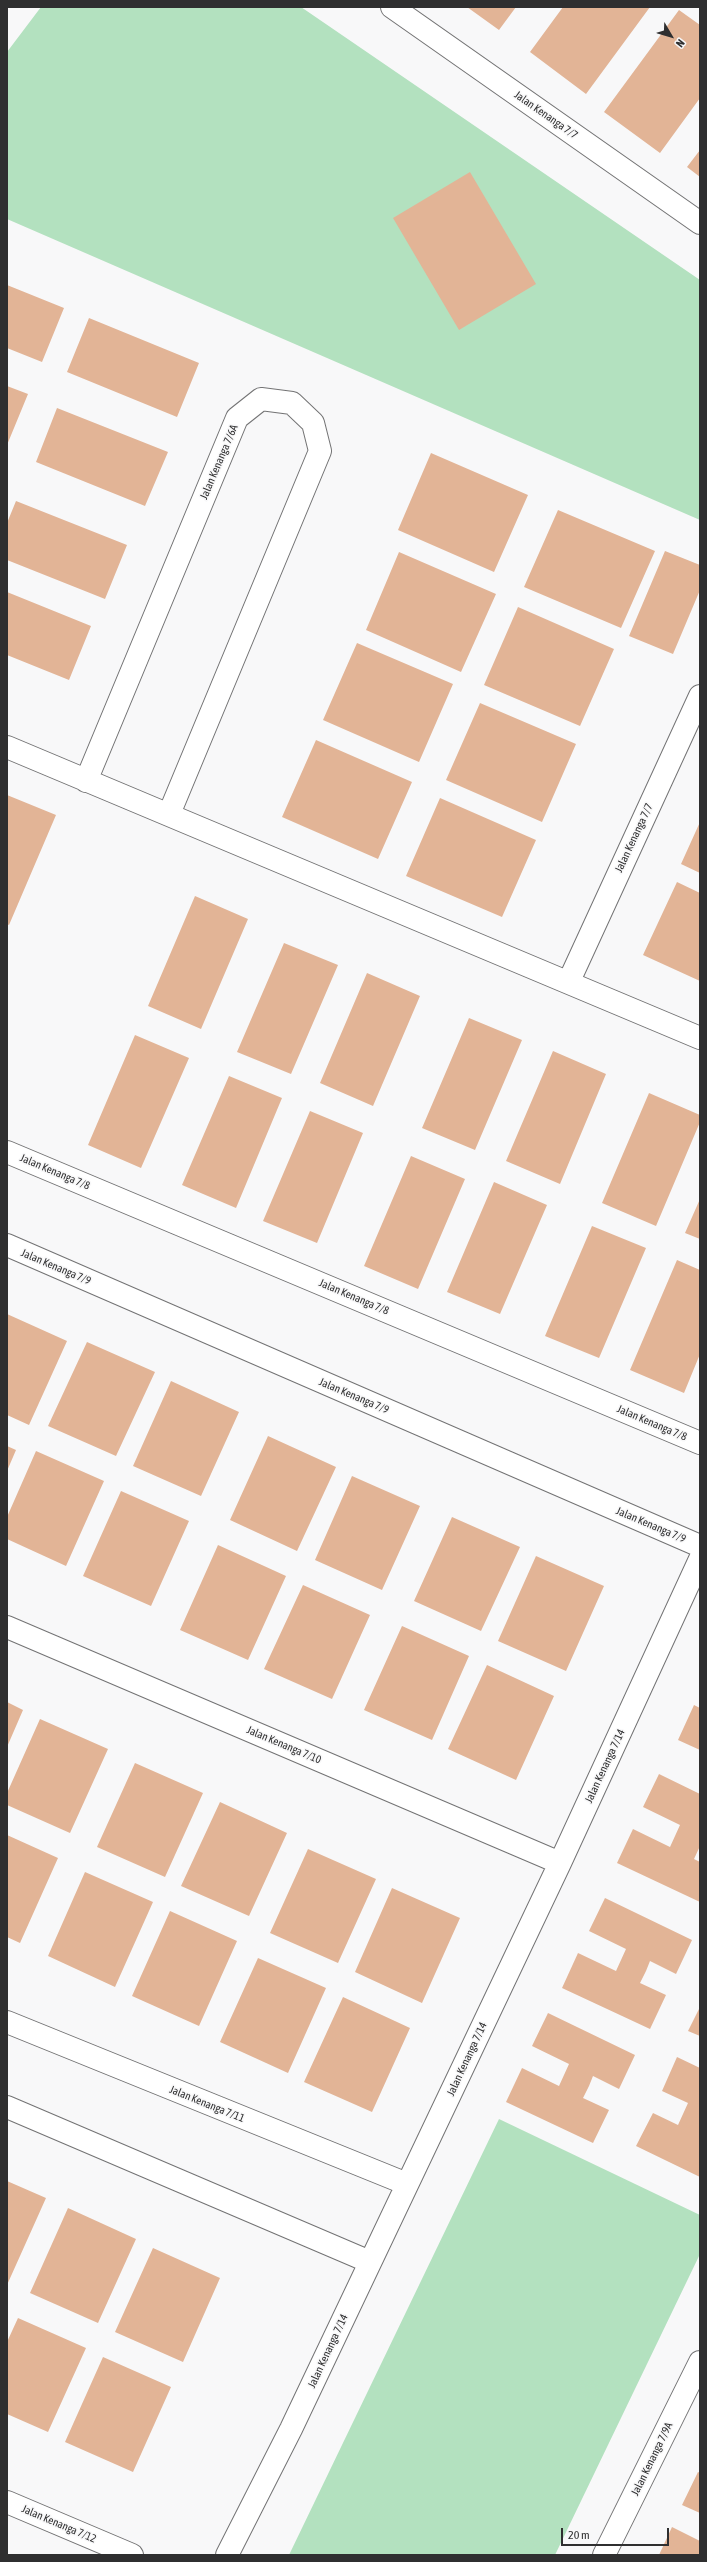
<!DOCTYPE html>
<html>
<head>
<meta charset="utf-8">
<style>
  body { margin:0 }
  #map { position:relative; width:707px; height:2562px; overflow:hidden; background:#f8f8f9; font-family:"Asap Condensed",sans-serif }
  canvas { display:block }
  .frame { position:absolute; inset:0; border:8px solid #2f2f30; pointer-events:none }
  .north { position:absolute; left:651px; top:16px; width:40px; height:40px; -webkit-text-stroke:3px #f8f8f9; paint-order:stroke; rotate:128deg; font-size:11px; font-weight:700; line-height:16px; text-align:center; color:#2f2f30 }
  .north::after { content:''; display:block; margin:auto; width:14px; height:18px; background:#2f2f30; clip-path:polygon(50% 0,100% 100%,50% 72%,0 100%) }
  .scale { position:absolute; left:561px; top:2528px; width:108px; height:18px; box-sizing:border-box; border:2px solid #2f2f30; border-top:0; padding-left:5px; font-size:12px; line-height:14px; white-space:nowrap; color:#2f2f30; -webkit-text-stroke:3px #f8f8f9; paint-order:stroke }
</style>
</head>
<body>
<div id="map">
<canvas width="707" height="2562"></canvas>
<div class="frame"></div>
<div class="north">N</div>
<div class="scale">20 m</div>
</div>
<script>
const ctx = document.querySelector('canvas').getContext('2d');
ctx.lineJoin = 'round';
function fillPath(path, color) { ctx.fillStyle = color; ctx.fill(path, 'evenodd'); }
const poly = rows => new Path2D(rows.map(r => 'M' + r).join(''));
function stroke(path, color, width, dash) { ctx.strokeStyle = color; ctx.lineWidth = width; ctx.lineCap = dash ? 'butt' : 'round'; ctx.setLineDash(dash || []); ctx.stroke(path); }
function drawText(font, color, halo, rows, align = 'center') {
  ctx.font = font + ' "Asap Condensed",sans-serif'; ctx.lineWidth = 3; ctx.setLineDash([]); ctx.textBaseline = 'middle'; ctx.strokeStyle = halo; ctx.fillStyle = color; for (const [text, x, y, turn = 0] of rows) {
    ctx.save(); ctx.translate(x, y); ctx.rotate((+turn || 0) * Math.PI / 180); ctx.textAlign = isNaN(turn) ? turn : align; if (halo) ctx.strokeText(text, 0, 0); ctx.fillText(text, 0, 0); ctx.restore();
  }
}
const green = poly([
  [41,7,301,7,700,280,700,520,7,219,7,52],
  [499,2119,700,2215,700,2254,555,2555,289,2555]
]);
const building = poly([
  [467,7,516,7,499,30],
  [563,7,650,7,586,94,530,52],
  [679,10,700,25,700,98,660,153,604,112],
  [700,150,700,177,687,167],
  [470,172,536,284,459,330,393,218],
  [7,285,64,308,42,362,7,348],
  [89,318,199,363,177,417,67,372],
  [7,386,28,394,7,445],
  [57,408,168,452,145,506,36,462],
  [431,453,528,495,494,572,398,530],
  [16,501,127,545,105,599,7,560,7,523],
  [558,510,655,551,621,628,524,587],
  [665,551,700,565,700,590,673,654,629,636],
  [399,552,496,594,461,672,366,630],
  [7,592,91,626,69,680,7,655],
  [518,607,614,649,580,726,484,685],
  [357,643,453,684,419,762,323,720],
  [480,703,576,744,542,822,446,780],
  [316,740,412,782,378,859,282,817],
  [7,795,56,815,9,925,7,924],
  [440,798,536,840,502,917,406,876],
  [700,822,700,873,681,864],
  [677,882,700,893,700,981,643,955],
  [195,896,248,919,201,1029,148,1006],
  [284,943,338,965,291,1074,237,1052],
  [367,973,420,996,373,1106,320,1083],
  [469,1018,522,1040,475,1150,422,1128],
  [135,1035,189,1058,141,1168,88,1145],
  [553,1051,606,1074,560,1184,506,1161],
  [229,1076,282,1098,236,1208,182,1185],
  [649,1093,700,1115,700,1122,656,1226,602,1203],
  [310,1111,363,1133,317,1243,263,1221],
  [411,1156,465,1179,418,1289,364,1266],
  [494,1182,547,1205,500,1314,447,1292],
  [700,1199,700,1239,685,1233],
  [592,1226,646,1248,599,1358,545,1336],
  [677,1260,700,1270,700,1354,684,1393,630,1370],
  [7,1314,67,1341,29,1425,7,1415],
  [87,1342,155,1372,116,1456,48,1426],
  [171,1381,239,1412,201,1496,133,1466],
  [268,1436,336,1467,297,1551,230,1520],
  [7,1446,16,1450,7,1471],
  [36,1451,104,1481,66,1566,7,1539,7,1517],
  [352,1476,420,1506,382,1590,315,1560],
  [121,1491,189,1521,151,1606,83,1576],
  [452,1517,520,1547,481,1631,414,1601],
  [218,1545,286,1576,248,1660,180,1630],
  [536,1556,604,1586,566,1671,498,1641],
  [303,1585,370,1615,332,1699,264,1669],
  [402,1626,469,1656,432,1740,364,1710],
  [487,1665,554,1696,516,1780,448,1749],
  [7,1702,23,1710,7,1747],
  [694,1705,700,1708,700,1750,678,1740],
  [40,1719,108,1749,70,1833,7,1805,7,1793],
  [135,1763,203,1793,165,1877,97,1847],
  [659,1774,700,1794,700,1846,694,1859,700,1862,700,1902,617,1863,633,1829,670,1847,680,1825,643,1807],
  [220,1802,287,1833,249,1916,181,1886],
  [7,1835,58,1858,20,1943,7,1937],
  [308,1849,376,1879,338,1963,270,1933],
  [85,1872,153,1902,115,1987,48,1956],
  [392,1888,460,1918,422,2003,355,1972],
  [605,1898,692,1940,676,1974,650,1961,646,1971,640,1983,666,1995,650,2029,562,1988,578,1953,616,1971,626,1949,589,1931],
  [170,1911,237,1941,199,2026,132,1996],
  [258,1958,326,1988,288,2073,220,2042],
  [343,1997,410,2028,372,2112,304,2082],
  [700,2007,700,2036,688,2031],
  [548,2013,635,2055,619,2089,593,2076,589,2086,583,2098,609,2110,593,2143,506,2102,522,2068,559,2086,569,2064,532,2046],
  [677,2057,700,2068,700,2177,636,2146,653,2113,678,2125,688,2103,662,2091],
  [7,2181,46,2198,7,2285],
  [68,2208,136,2239,98,2323,30,2293],
  [153,2248,220,2278,183,2362,115,2332],
  [18,2318,86,2348,48,2432,7,2414,7,2342],
  [103,2357,171,2387,133,2472,65,2442],
  [698,2472,700,2473,700,2513,682,2505],
  [672,2527,700,2541,700,2555,659,2555]
]);
const street = poly([
  [392,7,700,223],
  [7,747,700,1038],
  [86,781,237,418,261,399,292,403,313,423,320,451,169,814],
  [569,981,700,696],
  [7,1152,700,1443],
  [7,1245,700,1546],
  [7,1627,560,1863],
  [7,2022,407,2184],
  [7,2107,370,2262],
  [7,2502,132,2555],
  [227,2555,291,2429,560,1863,700,1559],
  [604,2555,700,2362]
]);
const streetNames = [
  ["Jalan Kenanga 7/7",546,115,35],
  ["Jalan Kenanga 7/6A",219,462,-67],
  ["Jalan Kenanga 7/7",634,838,-65],
  ["Jalan Kenanga 7/8",55,1172,23],
  ["Jalan Kenanga 7/9",56,1267,23],
  ["Jalan Kenanga 7/8",354,1297,23],
  ["Jalan Kenanga 7/9",354,1396,23],
  ["Jalan Kenanga 7/8",652,1423,23],
  ["Jalan Kenanga 7/9",651,1525,23],
  ["Jalan Kenanga 7/10",284,1745,23],
  ["Jalan Kenanga 7/14",605,1766,-65],
  ["Jalan Kenanga 7/14",467,2059,-65],
  ["Jalan Kenanga 7/11",207,2104,22],
  ["Jalan Kenanga 7/14",328,2351,-65],
  ["Jalan Kenanga 7/9A",652,2459,-64],
  ["Jalan Kenanga 7/12",59,2524,23]
];
fillPath(green, '#b3e1bf');
fillPath(building, '#e2b496');
stroke(street, '#737374', 24);
stroke(street, '#fff', 22);
drawText('11px', '#2f2f30', '#f8f8f9', streetNames);
</script>
</body>
</html>
